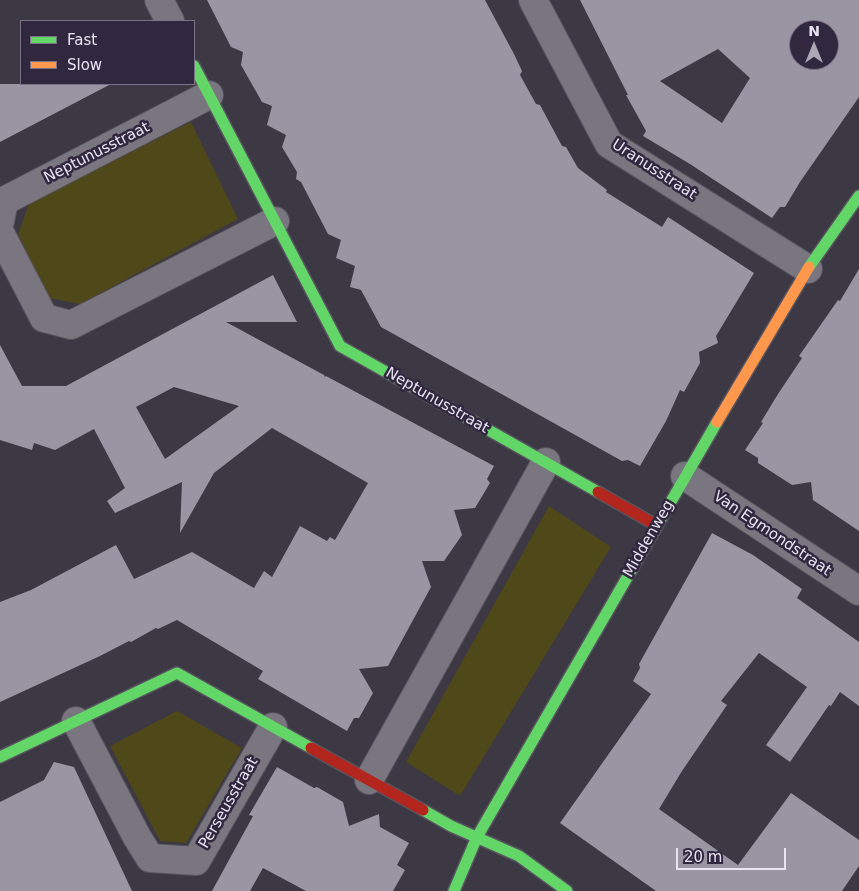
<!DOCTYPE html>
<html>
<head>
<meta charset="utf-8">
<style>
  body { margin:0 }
  #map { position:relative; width:859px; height:891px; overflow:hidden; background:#3c3844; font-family:"DejaVu Sans",sans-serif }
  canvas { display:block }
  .legend { position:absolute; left:20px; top:20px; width:175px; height:65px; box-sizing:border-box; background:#31283f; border:1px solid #7a7387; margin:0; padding:6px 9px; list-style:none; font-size:15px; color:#e8e3f2 }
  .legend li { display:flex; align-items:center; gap:10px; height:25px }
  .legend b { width:25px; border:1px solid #7a7387 }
  .north { position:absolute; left:789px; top:20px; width:50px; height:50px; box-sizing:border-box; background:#31283f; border:1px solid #7a7387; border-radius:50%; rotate:0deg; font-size:14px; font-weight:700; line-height:20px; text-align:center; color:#e8e3f2 }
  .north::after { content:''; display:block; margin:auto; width:18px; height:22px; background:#aca7b5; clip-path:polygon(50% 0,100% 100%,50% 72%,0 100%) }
  .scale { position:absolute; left:676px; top:848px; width:110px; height:22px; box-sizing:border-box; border:2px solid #e8e3f2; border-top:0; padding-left:6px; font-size:15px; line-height:18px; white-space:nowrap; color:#e8e3f2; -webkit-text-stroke:4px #31283f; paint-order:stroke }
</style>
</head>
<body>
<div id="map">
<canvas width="859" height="891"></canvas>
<ul class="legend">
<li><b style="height:6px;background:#63d668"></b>Fast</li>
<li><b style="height:6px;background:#ff974d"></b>Slow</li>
</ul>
<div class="north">N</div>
<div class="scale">20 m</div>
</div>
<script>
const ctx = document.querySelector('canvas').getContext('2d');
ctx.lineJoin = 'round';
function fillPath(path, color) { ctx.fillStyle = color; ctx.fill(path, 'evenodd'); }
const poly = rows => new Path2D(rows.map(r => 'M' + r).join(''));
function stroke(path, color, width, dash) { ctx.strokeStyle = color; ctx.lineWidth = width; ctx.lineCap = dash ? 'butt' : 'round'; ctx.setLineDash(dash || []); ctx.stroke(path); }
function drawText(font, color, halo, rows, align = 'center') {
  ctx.font = font + ' "DejaVu Sans",sans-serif'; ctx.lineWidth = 5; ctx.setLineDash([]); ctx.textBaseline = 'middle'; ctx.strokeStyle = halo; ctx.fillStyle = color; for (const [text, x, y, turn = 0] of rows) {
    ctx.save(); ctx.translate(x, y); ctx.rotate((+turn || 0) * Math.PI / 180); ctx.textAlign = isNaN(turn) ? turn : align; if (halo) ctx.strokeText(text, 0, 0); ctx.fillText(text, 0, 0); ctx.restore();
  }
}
const green = poly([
  [191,122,238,219,80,304,49,298,18,234,29,204],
  [549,506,611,547,460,796,406,762],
  [177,711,242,748,186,843,160,841,110,746]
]);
const building = poly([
  [207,0,485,0,514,54,522,71,520,75,536,104,540,105,562,146,566,147,578,168,607,190,606,192,662,227,668,217,754,273,716,336,718,343,699,352,700,363,684,392,680,390,666,421,640,466,628,460,622,461,381,327,361,290,350,287,355,266,336,258,341,240,328,234,301,182,296,179,297,172,282,147,286,135,267,125,272,106,262,102,241,65,243,52,231,47],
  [580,0,859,0,859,97,800,182,785,207,780,207,772,218,690,164,643,136,646,131,626,95,628,95],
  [799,30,829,30,829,60,799,60],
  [718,49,750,78,722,123,660,81],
  [0,84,111,84,0,142],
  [859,269,859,531,813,500,811,482,792,485,758,463,758,458,745,450,763,423,761,422,778,394,802,358,799,356,838,300,840,301],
  [273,275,297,322,226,322,324,375,325,377,326,376,494,466,487,479,490,483,475,508,454,510,462,535,444,561,422,561,431,587,388,666,359,669,373,693,359,718,354,718,347,731,258,679,263,671,177,620,158,629,156,628,131,642,129,641,100,656,0,702,0,602,31,590,116,545,134,579,192,552,254,588,264,571,272,577,300,526,327,541,330,537,335,540,368,483,272,428,214,473,180,533,182,482,115,513,107,501,125,488,94,429,55,450,34,443,32,450,0,440,0,345,22,386,66,386],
  [174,387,239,406,165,459,136,407],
  [712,533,753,555,802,589,797,598,859,642,859,706,840,692,831,706,829,705,790,762,766,745,807,687,759,653,721,701,727,705,682,771,659,809,738,865,791,793,859,840,859,866,842,891,656,891,560,823,651,694,633,681,640,668,639,664],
  [54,762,74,767,132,891,0,891,0,802,44,780],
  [277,767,314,788,317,787,343,802,349,826,379,814,380,827,409,843,397,865,405,870,393,891,306,891,263,868,250,891,212,891,253,816,249,815]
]);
const street = poly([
  [159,0,170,21],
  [533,0,609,144,808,269],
  [0,221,4,201,209,95],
  [0,233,44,318,71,325,275,221],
  [685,476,859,591],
  [76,721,137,837,150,858,196,861,273,727],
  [369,780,546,462]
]);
const fast = poly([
  [194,66,340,346,598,492],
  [809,267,859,196],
  [0,757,177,673,311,748],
  [423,810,451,826,519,856,567,891],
  [454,891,477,837,717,422]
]);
const slow = poly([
  [717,422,809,267]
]);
const jam = poly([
  [598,492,656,525],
  [311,748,423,810]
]);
const streetNames = [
  ["Neptunusstraat",97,153,-27],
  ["Uranusstraat",654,170,33],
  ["Neptunusstraat",437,401,30],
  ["Van Egmondstraat",772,534,34],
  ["Middenweg",649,539,-60],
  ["Perseusstraat",229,803,-60]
];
fillPath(green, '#4f4819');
fillPath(building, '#9a95a3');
stroke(street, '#58545f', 30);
stroke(fast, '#58545f', 14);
stroke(slow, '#58545f', 14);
stroke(jam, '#58545f', 14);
stroke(street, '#79767f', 28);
stroke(fast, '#63d668', 11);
stroke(slow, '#ff974d', 11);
stroke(jam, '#b3261e', 11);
drawText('15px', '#e8e3f2', '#31283f', streetNames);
</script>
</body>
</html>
